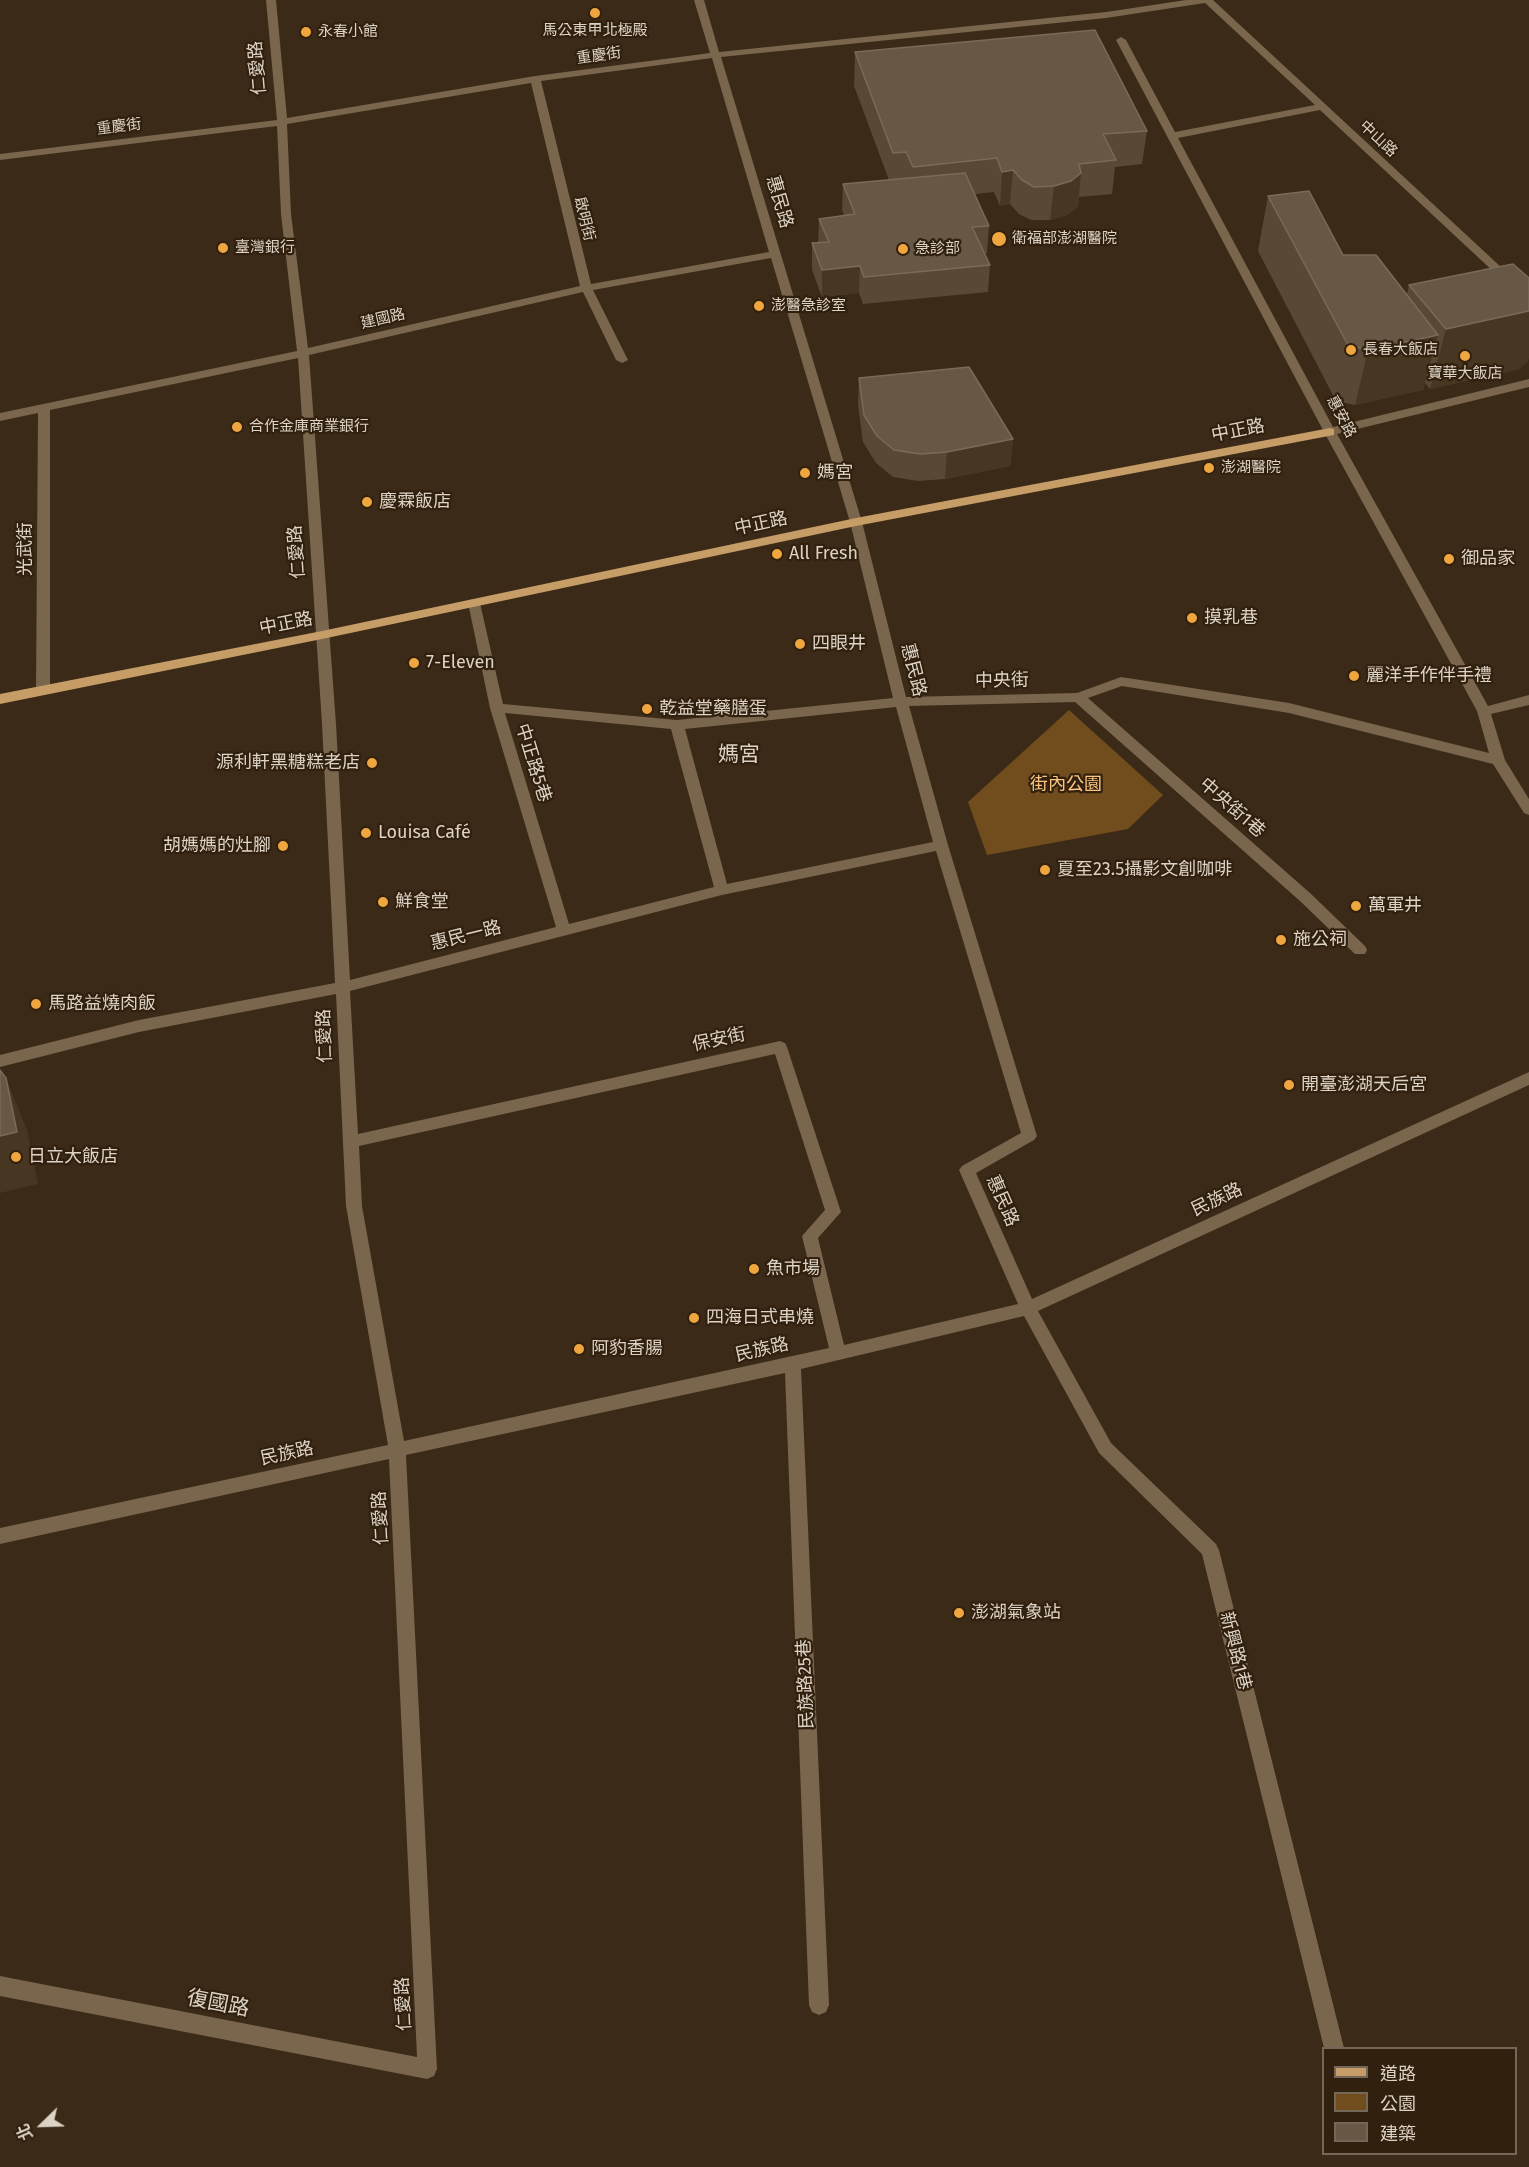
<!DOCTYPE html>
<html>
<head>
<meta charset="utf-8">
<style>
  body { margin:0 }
  #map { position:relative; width:1529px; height:2167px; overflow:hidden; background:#3a2a17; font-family:"Fira Sans","Noto Sans TC",sans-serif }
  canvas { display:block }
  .legend { position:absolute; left:1322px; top:2047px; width:195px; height:108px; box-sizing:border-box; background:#30200d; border:2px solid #756757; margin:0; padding:8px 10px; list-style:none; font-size:18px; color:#ddd2c6 }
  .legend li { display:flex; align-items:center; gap:12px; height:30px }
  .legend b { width:30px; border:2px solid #756757 }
  .north { position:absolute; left:12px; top:2095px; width:60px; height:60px; -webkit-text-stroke:4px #30200d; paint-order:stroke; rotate:247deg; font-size:16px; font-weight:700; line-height:24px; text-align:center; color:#ddd2c6 }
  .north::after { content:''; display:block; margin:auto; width:21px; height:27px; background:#ddd2c6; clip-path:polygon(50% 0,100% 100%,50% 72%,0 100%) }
</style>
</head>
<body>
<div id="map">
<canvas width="1529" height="2167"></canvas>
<ul class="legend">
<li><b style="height:8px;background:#c69c67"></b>道路</li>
<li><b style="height:16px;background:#714d1d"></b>公園</li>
<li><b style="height:16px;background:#675745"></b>建築</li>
</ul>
<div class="north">北</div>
</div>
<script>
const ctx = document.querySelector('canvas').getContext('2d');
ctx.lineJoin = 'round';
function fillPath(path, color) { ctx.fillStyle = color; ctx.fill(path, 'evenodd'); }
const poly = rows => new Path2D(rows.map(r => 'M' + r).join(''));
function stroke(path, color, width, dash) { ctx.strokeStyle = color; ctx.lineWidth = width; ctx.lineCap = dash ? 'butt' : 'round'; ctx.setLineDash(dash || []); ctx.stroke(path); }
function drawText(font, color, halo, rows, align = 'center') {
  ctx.font = font + ' "Fira Sans","Noto Sans TC",sans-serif'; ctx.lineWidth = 4.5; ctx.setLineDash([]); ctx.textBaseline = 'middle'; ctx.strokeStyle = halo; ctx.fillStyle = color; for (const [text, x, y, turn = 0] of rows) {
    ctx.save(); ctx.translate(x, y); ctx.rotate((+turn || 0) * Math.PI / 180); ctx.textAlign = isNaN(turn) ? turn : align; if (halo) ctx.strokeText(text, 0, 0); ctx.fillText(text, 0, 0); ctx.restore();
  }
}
const green = poly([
  [1069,710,1163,795,1128,829,987,855,968,802]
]);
const minor = poly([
  [266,0,276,0,287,118,535,76,710,53,694,0,704,0,719,52,1106,12,1186,0,1213,0,1529,293,1529,302,1525,301,1320,110,1178,138,1333,427,1529,379,1529,387,1337,434,1488,706,1529,695,1529,705,1491,714,1505,760,1529,799,1529,815,1524,813,1493,764,1289,713,1122,686,1088,698,1310,893,1365,946,1367,950,1365,954,1355,954,1300,901,1075,702,909,706,948,845,1037,1136,1034,1140,976,1173,1032,1299,1529,1072,1529,1085,1038,1311,1111,1443,1216,1544,1219,1550,1344,2048,1324,2048,1202,1554,1099,1453,1024,1316,801,1369,829,2005,826,2012,819,2015,812,2012,809,2005,785,1373,406,1455,437,2069,434,2076,427,2079,0,1996,0,1976,417,2057,389,1459,0,1544,0,1528,388,1445,346,1206,336,994,139,1032,0,1067,0,1055,139,1020,335,983,322,724,298,358,50,410,50,691,43,695,36,691,38,413,0,421,0,413,297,351,281,214,277,126,0,160,0,154,277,120,266,0],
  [1205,3,1315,105,1175,132,1126,40,1121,37,1116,40,1324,432,1477,711,1489,753,1289,703,1121,677,1077,693,906,697,862,522,721,57,1106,18,1205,3],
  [712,58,769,252,591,284,541,81,712,58],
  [531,83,580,286,308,348,291,214,287,124,531,83],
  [771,258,850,522,893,698,677,720,503,704,480,603,474,599,470,600,468,603,490,708,556,927,350,980,336,724,309,355,583,292,616,360,622,363,628,360,593,290,771,258],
  [896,707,933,842,727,884,685,729,896,707],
  [505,713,671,729,714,887,569,924,505,713],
  [936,851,1021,1133,962,1166,959,1170,1018,1304,844,1345,818,1238,841,1212,787,1047,785,1043,780,1041,358,1134,350,991,722,895,936,851],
  [775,1054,825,1210,802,1236,829,1348,404,1441,362,1206,359,1146,775,1054]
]);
const major = poly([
  [1330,428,1334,429,1334,435,856,526,322,639,0,704,0,694,322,631,856,518,1330,428]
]);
const wall = poly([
  [855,52,1147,131,1142,164,1115,167,1112,194,1079,197,1078,207,1067,215,1050,220,1031,220,1019,214,1010,204,1000,206,994,192,975,194,989,226,987,253,985,253,990,265,988,292,863,304,859,293,822,297,812,270,812,243,818,243,819,219,844,215,842,210,843,184,889,180,854,86],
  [1268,196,1343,255,1407,294,1409,285,1528,361,1519,369,1430,389,1425,383,1423,390,1355,405,1336,401,1258,251],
  [859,378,1013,439,1010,466,945,479,918,481,893,477,876,463,863,442,858,405]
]);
const shadedWall = poly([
  [1013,170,1010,204,1000,206,1002,172],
  [1081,173,1078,207,1067,215,1050,220,1054,186],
  [860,266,859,293,822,297,822,270],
  [1529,311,1529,358,1528,361,1519,369,1430,389,1446,329],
  [1438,335,1423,390,1355,405,1368,350],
  [1013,439,1010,466,945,479,947,452],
  [6,1078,27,1130,38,1184,0,1193,0,1136]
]);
const building = poly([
  [1095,30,1147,131,1103,134,1116,160,1079,164,1081,173,1071,181,1054,186,1034,187,1022,180,1013,170,1002,172,997,158,913,167,906,152,893,153,855,52,1095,30],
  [965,173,989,226,972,227,990,265,864,277,860,266,822,270,812,243,829,242,819,219,855,214,843,184,965,173],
  [1309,191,1343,255,1376,255,1438,335,1368,350,1348,345,1268,196,1309,191],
  [1513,264,1529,278,1529,311,1446,329,1409,285,1513,264],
  [969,367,1013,439,947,452,920,454,894,450,877,436,864,415,859,378,969,367],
  [0,1070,6,1078,17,1132,0,1136,0,1070]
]);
const markers = [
  [595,13,6,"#f0a63f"],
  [306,32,6,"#f0a63f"],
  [999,239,8,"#f0a63f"],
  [223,248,6,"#f0a63f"],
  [903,249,6,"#f0a63f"],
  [759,306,6,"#f0a63f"],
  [1351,350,6,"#f0a63f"],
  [1465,356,6,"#f0a63f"],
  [237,427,6,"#f0a63f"],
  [1209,468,6,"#f0a63f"],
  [805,473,6,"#f0a63f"],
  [367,502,6,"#f0a63f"],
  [777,554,6,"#f0a63f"],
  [1449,559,6,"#f0a63f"],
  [1192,618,6,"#f0a63f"],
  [800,644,6,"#f0a63f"],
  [414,663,6,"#f0a63f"],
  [1354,676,6,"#f0a63f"],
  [647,709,6,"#f0a63f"],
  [372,763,6,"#f0a63f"],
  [366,833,6,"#f0a63f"],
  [283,846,6,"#f0a63f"],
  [1045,870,6,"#f0a63f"],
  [383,902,6,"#f0a63f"],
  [1356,906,6,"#f0a63f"],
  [1281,940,6,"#f0a63f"],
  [36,1004,6,"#f0a63f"],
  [1289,1085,6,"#f0a63f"],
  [16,1157,6,"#f0a63f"],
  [754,1269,6,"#f0a63f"],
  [694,1318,6,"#f0a63f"],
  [579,1349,6,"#f0a63f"],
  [959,1613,6,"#f0a63f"]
];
const farPoinames = [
  ["馬公東甲北極殿",595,31,"center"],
  ["永春小館",318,32],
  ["衛福部澎湖醫院",1012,239],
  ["臺灣銀行",235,248],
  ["急診部",915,249],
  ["澎醫急診室",771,306],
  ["長春大飯店",1363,350],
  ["寶華大飯店",1465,374,"center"],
  ["合作金庫商業銀行",249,427],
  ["澎湖醫院",1221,468]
];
const farStreetnames = [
  ["重慶街",599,56,-8],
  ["重慶街",119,127,-7],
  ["中山路",1378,139,43],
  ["啟明街",584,219,76],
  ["建國路",383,319,-13],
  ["惠安路",1341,417,62]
];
const streetNames = [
  ["仁愛路",258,68,-95],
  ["惠民路",779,202,74],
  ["中正路",1238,431,-11],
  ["中正路",761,524,-12],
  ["光武街",26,549,-90],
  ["仁愛路",297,552,-94],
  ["中正路",286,624,-11],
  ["惠民路",913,670,76],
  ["中央街",1002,681,-1],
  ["中正路5巷",533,763,73],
  ["中央街1巷",1232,808,41],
  ["惠民一路",466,936,-14],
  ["仁愛路",325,1036,-92],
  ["保安街",719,1040,-12],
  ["民族路",1217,1200,-25],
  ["惠民路",1002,1201,66],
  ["民族路",762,1350,-13],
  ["民族路",287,1454,-12],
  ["仁愛路",381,1518,-93],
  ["新興路1巷",1235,1651,76],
  ["民族路25巷",806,1684,-92],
  ["仁愛路",404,2004,-93]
];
const poiNames = [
  ["媽宮",817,473],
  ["慶霖飯店",379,502],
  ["All Fresh",789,554],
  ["御品家",1461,559],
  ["摸乳巷",1204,618],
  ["四眼井",812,644],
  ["7-Eleven",426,663],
  ["麗洋手作伴手禮",1366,676],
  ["乾益堂藥膳蛋",659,709],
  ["源利軒黑糖糕老店",360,763,"right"],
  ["Louisa Café",378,833],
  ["胡媽媽的灶腳",271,846,"right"],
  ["夏至23.5攝影文創咖啡",1057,870],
  ["鮮食堂",395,902],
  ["萬軍井",1368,906],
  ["施公祠",1293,940],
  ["馬路益燒肉飯",48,1004],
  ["開臺澎湖天后宮",1301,1085],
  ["日立大飯店",28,1157],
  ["魚市場",766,1269],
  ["四海日式串燒",706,1318],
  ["阿豹香腸",591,1349],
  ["澎湖氣象站",971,1613]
];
const parkNames = [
  ["街內公園",1066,785]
];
const quarterNames = [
  ["媽宮",739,755]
];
const nearStreetnames = [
  ["復國路",218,2004,11]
];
fillPath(green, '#714d1d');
fillPath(minor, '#7a654d');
fillPath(major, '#c69c67');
fillPath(wall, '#594835');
fillPath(shadedWall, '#473622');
fillPath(building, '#675745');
stroke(building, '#7a6a59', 1.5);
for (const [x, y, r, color] of markers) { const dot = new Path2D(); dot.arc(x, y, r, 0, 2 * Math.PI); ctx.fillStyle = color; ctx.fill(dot); stroke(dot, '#30200d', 2); }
drawText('15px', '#ddd2c6', '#30200d', farPoinames, 'left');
drawText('15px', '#ddd2c6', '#30200d', farStreetnames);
drawText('18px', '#ddd2c6', '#30200d', streetNames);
drawText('18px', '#ddd2c6', '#30200d', poiNames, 'left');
drawText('18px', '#fcc582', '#30200d', parkNames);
drawText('21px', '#ddd2c6', '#30200d', quarterNames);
drawText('21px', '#ddd2c6', '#30200d', nearStreetnames);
</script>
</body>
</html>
